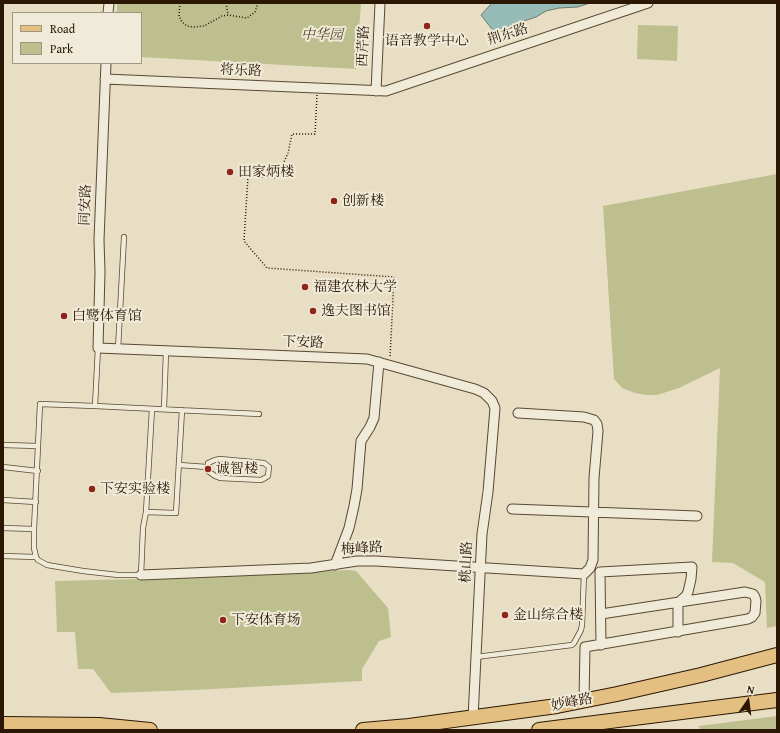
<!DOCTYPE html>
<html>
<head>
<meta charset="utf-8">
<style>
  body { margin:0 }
  #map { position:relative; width:780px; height:733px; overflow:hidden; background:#e8dec3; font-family:"Gentium Book Plus",serif }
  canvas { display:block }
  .frame { position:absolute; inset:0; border:4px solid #2b1703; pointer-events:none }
  .legend { position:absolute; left:12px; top:12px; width:130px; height:52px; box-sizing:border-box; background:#f0ead8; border:1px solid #a19683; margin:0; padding:5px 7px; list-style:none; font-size:12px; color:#2b1703 }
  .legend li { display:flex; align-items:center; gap:8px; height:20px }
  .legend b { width:20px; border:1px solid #a19683 }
  .north { position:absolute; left:728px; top:681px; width:40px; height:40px; -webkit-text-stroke:3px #f0ead8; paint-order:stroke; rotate:14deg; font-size:11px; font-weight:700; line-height:16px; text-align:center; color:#2b1703 }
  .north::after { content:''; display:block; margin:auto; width:14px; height:18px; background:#2b1703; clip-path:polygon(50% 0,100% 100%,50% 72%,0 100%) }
</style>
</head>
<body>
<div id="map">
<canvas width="780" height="733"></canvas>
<div class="frame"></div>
<ul class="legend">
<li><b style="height:5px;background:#e4bf82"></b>Road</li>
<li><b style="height:11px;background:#bdbf8f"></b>Park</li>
</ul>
<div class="north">N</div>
</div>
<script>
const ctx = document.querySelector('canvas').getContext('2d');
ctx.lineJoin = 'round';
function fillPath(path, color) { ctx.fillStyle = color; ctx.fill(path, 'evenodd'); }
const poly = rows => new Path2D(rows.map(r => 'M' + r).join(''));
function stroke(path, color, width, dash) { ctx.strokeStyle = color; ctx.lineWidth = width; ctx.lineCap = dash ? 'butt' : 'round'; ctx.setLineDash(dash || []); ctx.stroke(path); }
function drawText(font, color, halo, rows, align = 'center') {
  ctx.font = font + ' "Gentium Book Plus","Noto Serif SC",serif'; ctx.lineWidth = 4; ctx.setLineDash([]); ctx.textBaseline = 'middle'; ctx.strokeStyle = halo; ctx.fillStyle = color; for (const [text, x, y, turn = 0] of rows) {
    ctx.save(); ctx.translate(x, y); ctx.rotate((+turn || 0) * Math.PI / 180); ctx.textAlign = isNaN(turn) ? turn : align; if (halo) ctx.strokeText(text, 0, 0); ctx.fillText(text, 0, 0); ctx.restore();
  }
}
const green = poly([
  [117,3,361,3,356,69,141,57,141,13,117,13],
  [638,25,678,26,677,61,637,59],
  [777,174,777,626,767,628,765,582,733,563,712,562,720,368,679,388,657,395,646,395,635,393,622,388,614,379,603,206],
  [348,570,356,571,388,608,391,637,379,641,362,669,362,681,193,690,111,693,93,669,78,669,75,632,57,632,55,581,183,578],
  [777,716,777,730,700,730,699,726]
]);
const water = poly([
  [492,3,590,3,578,7,559,8,546,11,536,17,512,25,495,33,481,15,492,3]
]);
const path = poly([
  [180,3,179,16,182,22,187,26,194,27,204,26,222,16,228,15,247,18,255,12,258,3],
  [226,3,228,15],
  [317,95,315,134,292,134,288,153,277,178,248,176,244,241,267,268,394,277,390,358]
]);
const service = poly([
  [98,348,95,406,259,414],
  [118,349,124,237],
  [95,406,40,404,34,529,34,548,36,557,38,560,47,565,83,571,118,575,141,575,143,528,146,512,152,409],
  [164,409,166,351],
  [3,445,38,446],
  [220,459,264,463,269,467,268,476,265,478,261,480,220,478,215,476,208,471,208,463,215,460,220,459],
  [179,465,207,467],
  [3,467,38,471],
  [3,500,36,502],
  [146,512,176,513,182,410],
  [3,528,34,529],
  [3,556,36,557],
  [476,657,572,645,574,643,581,630,582,625,584,574]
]);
const minor = poly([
  [108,13,109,3],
  [106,63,99,240,100,272,98,348,367,359,475,389,484,393,492,401,495,408,488,492,482,534,473,718],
  [105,79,386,91,648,3],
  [376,91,380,3],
  [512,509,697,516],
  [335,565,349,528,354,506,357,489,361,441,370,427,374,418,379,362],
  [141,575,311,568,357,561,376,561,584,574,590,568,593,560,594,478,598,431,597,424,594,420,584,417,518,413],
  [601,645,600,572,692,567,691,579,688,592,686,596,678,603,678,632],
  [584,700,585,647,748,619,752,617,755,613,756,601,755,597,753,594,745,592,601,614]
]);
const primary = poly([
  [3,724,99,725,150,730],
  [363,730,409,726,557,706,617,694,701,675,777,655],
  [539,730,777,700]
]);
const markers = [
  [427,26,4,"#8f2418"],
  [230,172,4,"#8f2418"],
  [334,201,4,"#8f2418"],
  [305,287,4,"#8f2418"],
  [313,311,4,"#8f2418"],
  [64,316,4,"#8f2418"],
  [208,469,4,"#8f2418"],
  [92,489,4,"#8f2418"],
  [505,615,4,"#8f2418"],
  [223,620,4,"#8f2418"]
];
const parkNames = [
  ["中华园",322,35]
];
const streetNames = [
  ["荆东路",508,35,-18],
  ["西芹路",364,46,-87],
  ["将乐路",241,71,3],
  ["同安路",86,205,-88],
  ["下安路",303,343,2],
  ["梅峰路",362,549,-4],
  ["桃山路",467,562,-87],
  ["妙峰路",572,703,-11]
];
const poiNames = [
  ["语音教学中心",427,41,"center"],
  ["田家炳楼",238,172],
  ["创新楼",342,201],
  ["福建农林大学",313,287],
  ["逸夫图书馆",321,311],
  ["白鹭体育馆",72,316],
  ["诚智楼",216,469],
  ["下安实验楼",100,489],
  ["金山综合楼",513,615],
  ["下安体育场",231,620]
];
fillPath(green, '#bdbf8f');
fillPath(water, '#97bcb7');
stroke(water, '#6c7a6f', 1);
stroke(service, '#5a4933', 6);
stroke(minor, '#5a4933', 11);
stroke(primary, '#2b1703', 16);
stroke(path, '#2b1703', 1.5, [1, 2]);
stroke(service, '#f0ead8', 4.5);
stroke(minor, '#f0ead8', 9);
stroke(primary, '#e4bf82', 14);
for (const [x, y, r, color] of markers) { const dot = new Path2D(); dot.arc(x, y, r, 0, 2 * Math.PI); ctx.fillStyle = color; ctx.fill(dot); stroke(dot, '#f0ead8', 1.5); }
drawText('italic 14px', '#57492d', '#f0ead8', parkNames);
drawText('14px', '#2b1703', '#f0ead8', streetNames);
drawText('14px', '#2b1703', '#f0ead8', poiNames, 'left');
</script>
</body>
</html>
